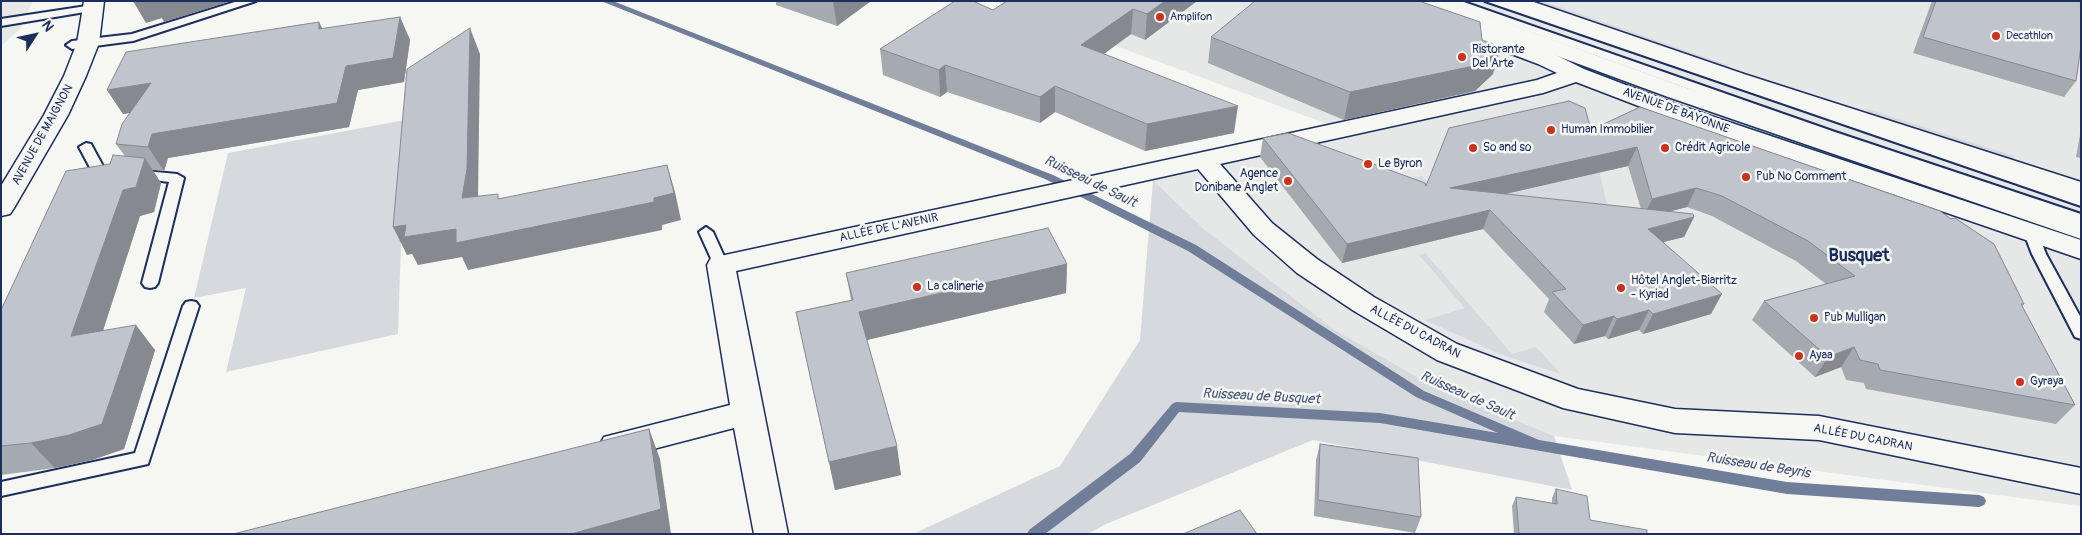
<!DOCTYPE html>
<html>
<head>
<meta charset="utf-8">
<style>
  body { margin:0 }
  #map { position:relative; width:2082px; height:535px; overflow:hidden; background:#f6f6f2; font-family:Pangolin,sans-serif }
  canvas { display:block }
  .frame { position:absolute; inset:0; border:2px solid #1b2f5e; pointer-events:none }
  .north { position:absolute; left:10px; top:10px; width:50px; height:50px; -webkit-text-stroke:4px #f6f6f2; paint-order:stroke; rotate:55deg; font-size:14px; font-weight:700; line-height:20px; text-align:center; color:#1b2f5e }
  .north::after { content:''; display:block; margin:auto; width:18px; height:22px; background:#1b2f5e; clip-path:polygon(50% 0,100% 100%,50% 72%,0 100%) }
</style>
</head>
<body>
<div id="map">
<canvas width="2082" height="535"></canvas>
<div class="frame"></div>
<div class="north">N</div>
</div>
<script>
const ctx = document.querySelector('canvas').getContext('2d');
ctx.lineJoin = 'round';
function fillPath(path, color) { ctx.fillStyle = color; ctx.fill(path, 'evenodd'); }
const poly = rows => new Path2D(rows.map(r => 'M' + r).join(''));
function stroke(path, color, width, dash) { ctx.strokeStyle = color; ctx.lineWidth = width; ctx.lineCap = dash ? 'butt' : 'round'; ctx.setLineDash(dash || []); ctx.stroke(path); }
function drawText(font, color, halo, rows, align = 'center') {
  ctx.font = font + ' Pangolin,sans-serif'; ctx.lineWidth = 5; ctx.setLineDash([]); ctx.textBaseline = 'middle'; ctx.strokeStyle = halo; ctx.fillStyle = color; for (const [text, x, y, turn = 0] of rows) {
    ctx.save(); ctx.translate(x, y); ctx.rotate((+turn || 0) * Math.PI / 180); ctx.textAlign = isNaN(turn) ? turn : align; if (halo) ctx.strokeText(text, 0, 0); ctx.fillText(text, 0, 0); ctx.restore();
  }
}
const built = poly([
  [1,1,33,1,20,29,1,46],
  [994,1,2081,1,2081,506,1554,436,1431,385,1335,330,1205,230,1153,180,1352,133]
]);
const green = poly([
  [1528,1,1542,1,1728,65,1724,71],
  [1868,109,2014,156,2012,164,1865,116],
  [405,120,398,334,226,372,246,288,194,298,228,153],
  [1590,131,1608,209,1461,230,1414,178,1422,176,1450,206],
  [1153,180,1205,230,1335,330,1431,385,1554,436,1572,490,1313,440,1106,524,1088,534,913,534,1060,466,1140,340],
  [1425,253,1512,354,1536,347,1561,374,1500,354,1425,320,1465,308,1419,255]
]);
const stream = poly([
  [601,1,613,1,1053,175,1196,245,1424,391,1539,440,1787,482,1979,495,1984,497,1986,501,1984,505,1979,507,1787,494,1380,423,1179,412,1140,462,1045,534,1027,534,1029,530,1130,454,1172,404,1176,402,1380,413,1498,433,1416,397,1188,251,1045,179,601,1]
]);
const service = poly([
  [238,1,256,1,133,41,72,49,66,45,72,41,132,34,238,1],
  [1444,1,1461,1,1835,132,2081,214,2081,224,1825,138,1444,1],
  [1485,1,1502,1,2081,197,2081,206,1485,1],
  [93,5,99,8,97,10,1,26,1,19,93,5],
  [86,143,91,144,104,168,117,170,119,173,117,176,94,175,79,147,86,143],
  [135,170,177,174,184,178,158,283,155,287,150,288,145,287,142,283,169,182,130,177,128,174,130,171,135,170],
  [706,227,713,232,728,265,726,269,716,269,714,265,699,232,706,227],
  [2031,228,2038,233,2046,254,2081,318,2081,339,2075,337,2032,254,2024,233,2031,228],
  [191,301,196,302,199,306,148,464,1,496,1,482,135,453,183,306,186,302,191,301]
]);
const minor = poly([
  [1379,1,1409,1,1554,54,1584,69,1678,105,2081,240,2081,259,1662,115,1576,82,1543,93,1220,164,1272,223,1317,259,1374,297,1457,344,1578,389,1675,409,1819,416,2081,468,2081,494,1819,440,1675,433,1563,408,1437,360,1354,311,1297,273,1254,235,1198,169,736,271,788,534,754,534,734,428,615,459,604,455,599,446,604,437,730,405,707,265,711,258,1537,80,1557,73,1538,64,1382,5,1379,1]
]);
const tertiary = poly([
  [84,1,104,1,99,43,86,76,68,115,14,208,10,214,1,216,1,186,44,115,64,76,77,43,84,1]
]);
const primary = poly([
  [1416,1,1446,1,1684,87,2081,221,2081,239,1668,97,1419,5,1416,1],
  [1500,1,1531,1,1744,74,2081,182,2081,199,1728,84,1503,5,1500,1]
]);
const wall = poly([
  [776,1,871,1,837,26,776,5],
  [1007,1,1197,1,1145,40,1131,34,1104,54,1234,133,1145,151,1055,112,1040,123,947,92,940,97,883,75,880,49,993,10],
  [1932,1,2076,1,2076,81,2064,97,1913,53],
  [400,17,410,40,404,82,358,90,349,127,168,158,164,171,152,170,161,183,154,212,140,216,103,331,155,350,124,449,92,460,55,468,1,475,1,310,110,164,125,156,116,144,130,113,123,114,107,90,323,29],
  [1211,37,1493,74,1475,91,1344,120,1208,63],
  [1640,107,2024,304,2022,306,2075,405,2056,424,1866,389,1864,383,1846,380,1841,367,1815,377,1752,320,1764,301,1826,284,1796,261,1712,216,1687,207,1669,212,1694,217,1684,237,1663,242,1711,314,1643,334,1639,330,1608,339,1605,336,1574,344,1544,312,1549,299,1483,229,1342,263,1260,157,1263,138,1426,186,1591,130],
  [1628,166,1641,209,1504,194],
  [2081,129,2081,158,2076,157],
  [1067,264,1066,293,866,340,901,475,835,490,796,312,851,300,846,273],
  [1320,444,1421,517,1415,533,1314,516,1316,460],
  [1556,489,1590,520,1647,534,1514,534,1512,506,1516,497,1552,503,1552,498]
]);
const shadedWall = poly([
  [133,1,232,1,164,22,162,18,146,23],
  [833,1,871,1,837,26],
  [1165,1,1197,1,1145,40,1147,14],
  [1133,9,1131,34,1080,71,1081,45],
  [400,17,410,40,404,82,358,90,349,127,168,158,164,171,148,147,152,134,346,66],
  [319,22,331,45,319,29],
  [470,28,480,54,478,197,462,198],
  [1501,47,1493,74,1475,91,1344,120,1350,92],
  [945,65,947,92,940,97,939,70],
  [151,83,166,107,123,114,107,90],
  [1055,86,1055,112,1040,123,1040,97],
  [1238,106,1234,133,1145,151,1147,124],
  [1637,147,1628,166,1444,208,1450,188],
  [145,158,161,183,154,212,140,216,93,361,71,336,123,190],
  [667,165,675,192,681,220,662,225,662,230,468,270,462,257,418,265,412,254,407,255,393,227],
  [1696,188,1687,207,1643,218,1652,199],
  [1490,210,1483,229,1342,263,1347,244],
  [1694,217,1684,237,1639,248,1648,229],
  [1067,264,1066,293,863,341,859,312],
  [1722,294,1711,314,1643,334,1653,314],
  [1649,310,1639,330,1608,339,1617,319],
  [1614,316,1605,336,1574,344,1583,325],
  [136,325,155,350,124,449,92,460,55,468,31,443],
  [1854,347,1841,367,1815,377,1828,357],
  [649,429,660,459,671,534,571,534],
  [897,446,901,475,835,490,829,462]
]);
const building = poly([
  [955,1,973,1,993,10,1007,1,1165,1,1147,14,1133,9,1081,45,1238,106,1147,124,1055,86,1040,97,945,65,939,70,880,49,955,1],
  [1255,1,1419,1,1480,22,1482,40,1501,47,1483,64,1350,92,1211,37,1255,1],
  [1936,1,2076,1,2081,2,2081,46,2076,81,1923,37,1936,1],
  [400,17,393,58,346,66,337,103,152,134,148,147,116,144,122,124,151,83,107,90,126,52,319,22,319,29,400,17],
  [470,28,467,169,462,198,498,194,498,199,667,165,674,193,654,198,654,202,456,243,456,229,404,237,406,225,393,227,407,69,470,28],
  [1569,101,1585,108,1591,130,1640,107,1940,211,1951,219,1955,218,1994,244,2024,304,2021,304,2075,405,1880,370,1878,364,1860,360,1854,347,1828,357,1764,301,1855,276,1808,241,1722,196,1696,188,1652,199,1637,147,1450,188,1693,214,1694,217,1648,229,1722,294,1653,314,1649,310,1617,319,1614,316,1583,325,1552,292,1566,289,1490,210,1347,244,1263,138,1288,133,1425,183,1426,186,1449,128,1569,101],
  [113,155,145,158,136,187,123,190,71,336,136,325,102,424,69,435,31,443,1,446,1,310,66,171,110,164,113,155],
  [1048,228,1067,264,859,312,897,446,829,462,796,312,853,300,846,273,1048,228],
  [649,429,661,509,571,534,233,534,649,429],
  [1320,444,1418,458,1421,517,1318,500,1320,444],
  [1556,489,1587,496,1590,520,1647,530,1647,534,1519,534,1516,497,1557,504,1556,489],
  [1240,510,1257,534,1183,534,1240,510]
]);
const markers = [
  [1160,17,5,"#c8321e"],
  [1996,36,5,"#c8321e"],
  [1462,57,5,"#c8321e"],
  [1551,130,5,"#c8321e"],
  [1473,148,5,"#c8321e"],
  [1665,148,5,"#c8321e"],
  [1368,164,5,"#c8321e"],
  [1746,177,5,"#c8321e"],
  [1288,181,5,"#c8321e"],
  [917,287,5,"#c8321e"],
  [1621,288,5,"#c8321e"],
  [1814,318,5,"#c8321e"],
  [1799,356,5,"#c8321e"],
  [2020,382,5,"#c8321e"]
];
const farPoinames = [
  ["Amplifon",1170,17],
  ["Decathlon",2006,36]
];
const poiNames = [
  ["Ristorante",1472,50],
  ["Del Arte",1472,64],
  ["Human Immobilier",1561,130],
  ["So and so",1483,148],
  ["Crédit Agricole",1675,148],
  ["Le Byron",1378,164],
  ["Agence",1278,174,"right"],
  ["Donibane Anglet",1278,188,"right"],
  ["Pub No Comment",1756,177],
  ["Hôtel Anglet-Biarritz",1631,281],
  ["- Kyriad",1631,295],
  ["La calinerie",927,287],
  ["Pub Mulligan",1824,318],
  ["Ayaa",1809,356],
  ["Gyraya",2030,382]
];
const streetNames = [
  ["AVENUE DE BAYONNE",1676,111,20],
  ["AVENUE DE MAIGNON",43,135,-61],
  ["ALLÉE DE L'AVENIR",889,228,-12],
  ["ALLÉE DU CADRAN",1415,332,28],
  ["ALLÉE DU CADRAN",1863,438,11]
];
const waterNames = [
  ["Ruisseau de Sault",1090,182,26],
  ["Ruisseau de Sault",1467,396,24],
  ["Ruisseau de Busquet",1261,397,3],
  ["Ruisseau de Beyris",1758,466,9]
];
const districtNames = [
  ["Busquet",1859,256]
];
fillPath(built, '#e6e7e7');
fillPath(green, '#d6d9dd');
fillPath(stream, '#717e99');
stroke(service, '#1b2f5e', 4);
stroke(minor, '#1b2f5e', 3);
stroke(tertiary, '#1b2f5e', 3);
stroke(primary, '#1b2f5e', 3);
fillPath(service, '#f6f6f2');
fillPath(minor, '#f6f6f2');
fillPath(tertiary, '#f6f6f2');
fillPath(primary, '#f6f6f2');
fillPath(wall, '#a5a9b0');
fillPath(shadedWall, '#868990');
fillPath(building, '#c0c4cd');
stroke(building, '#868990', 1);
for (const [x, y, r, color] of markers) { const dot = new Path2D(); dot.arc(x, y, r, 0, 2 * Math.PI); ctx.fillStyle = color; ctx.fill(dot); stroke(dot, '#f6f6f2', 2); }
drawText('11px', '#1b2f5e', '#f6f6f2', farPoinames, 'left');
drawText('12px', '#1b2f5e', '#f6f6f2', poiNames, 'left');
drawText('12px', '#1b2f5e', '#f6f6f2', streetNames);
drawText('italic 14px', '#46567b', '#f6f6f2', waterNames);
drawText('bold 18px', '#1b2f5e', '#f6f6f2', districtNames);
</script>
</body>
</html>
